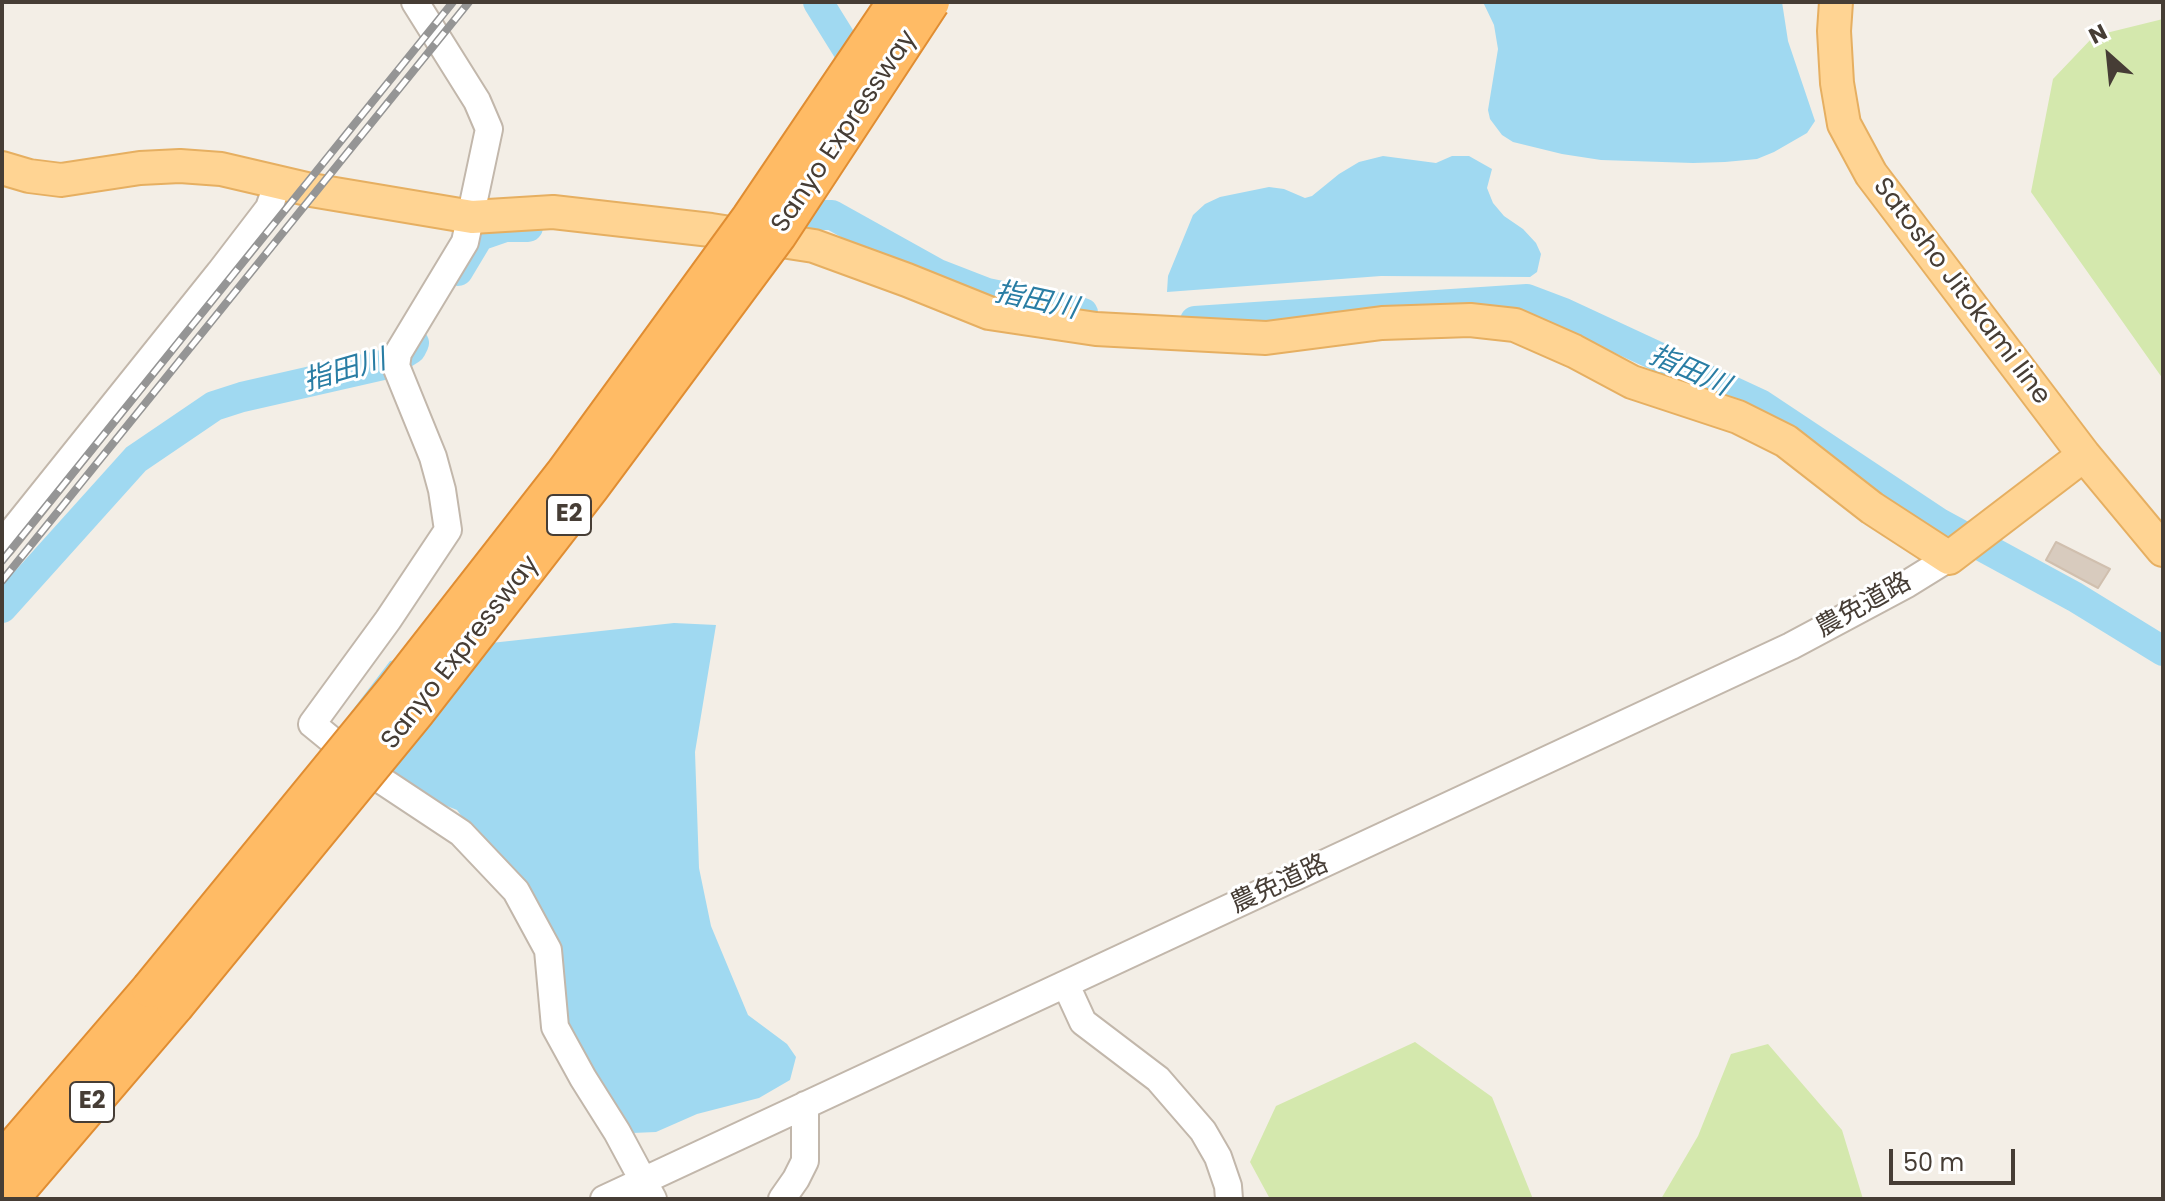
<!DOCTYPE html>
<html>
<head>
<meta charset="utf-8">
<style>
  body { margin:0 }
  #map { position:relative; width:2165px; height:1201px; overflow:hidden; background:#f3eee6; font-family:Poppins,sans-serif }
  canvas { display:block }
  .frame { position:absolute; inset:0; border:4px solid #463d35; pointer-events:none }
  .north { position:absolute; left:2069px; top:16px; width:80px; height:80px; -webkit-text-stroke:6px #fff; paint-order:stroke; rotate:333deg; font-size:22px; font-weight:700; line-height:32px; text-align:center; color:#463d35 }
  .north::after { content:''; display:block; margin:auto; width:28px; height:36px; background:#463d35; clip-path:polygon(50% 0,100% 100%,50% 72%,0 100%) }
  .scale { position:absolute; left:1889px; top:1149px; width:126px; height:36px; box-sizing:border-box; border:4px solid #463d35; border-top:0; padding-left:10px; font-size:24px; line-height:28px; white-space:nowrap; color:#463d35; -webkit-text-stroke:6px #fff; paint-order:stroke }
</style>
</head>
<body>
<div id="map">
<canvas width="2165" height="1201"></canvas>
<div class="frame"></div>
<div class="north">N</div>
<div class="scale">50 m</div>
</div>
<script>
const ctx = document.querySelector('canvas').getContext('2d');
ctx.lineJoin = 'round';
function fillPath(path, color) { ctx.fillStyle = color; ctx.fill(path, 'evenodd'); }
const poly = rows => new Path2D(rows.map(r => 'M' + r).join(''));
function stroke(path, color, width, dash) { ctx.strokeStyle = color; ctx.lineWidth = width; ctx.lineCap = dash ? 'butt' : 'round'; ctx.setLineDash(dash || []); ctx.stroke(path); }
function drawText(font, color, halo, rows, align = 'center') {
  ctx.font = font + ' Poppins,"Noto Sans JP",sans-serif'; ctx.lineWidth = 6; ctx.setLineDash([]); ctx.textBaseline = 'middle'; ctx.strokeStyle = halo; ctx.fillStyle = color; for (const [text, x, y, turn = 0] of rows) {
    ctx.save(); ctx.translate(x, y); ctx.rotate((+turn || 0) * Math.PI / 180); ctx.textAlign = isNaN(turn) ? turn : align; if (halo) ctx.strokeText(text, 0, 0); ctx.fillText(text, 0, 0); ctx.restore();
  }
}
const green = poly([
  [2163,19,2163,379,2031,192,2053,79,2094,36],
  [1415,1042,1492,1097,1533,1199,1270,1199,1250,1162,1276,1106],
  [1768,1044,1842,1130,1863,1199,1661,1199,1698,1136,1731,1054]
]);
const water = poly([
  [1483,2,1782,2,1788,41,1815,121,1807,133,1774,152,1757,159,1725,162,1693,163,1601,160,1562,154,1513,142,1502,135,1490,119,1488,110,1498,49,1494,25],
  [1383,156,1436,163,1452,156,1469,156,1492,169,1487,188,1493,203,1504,216,1523,229,1536,243,1541,254,1537,272,1530,277,1381,276,1167,292,1168,276,1193,215,1205,204,1220,197,1269,187,1284,189,1305,198,1312,196,1339,174,1359,162],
  [674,623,716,625,695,752,699,868,711,926,748,1015,787,1044,796,1057,790,1080,759,1098,697,1114,656,1132,632,1133,562,1024,545,931,457,810,419,795,386,774,348,716,390,661,491,643]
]);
const river = poly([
  [818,2,862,73,861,80],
  [779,238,814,215,832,215,938,274,987,293,1083,313],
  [458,271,479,236,505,227,528,227],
  [1195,321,1527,299,1564,313,1760,404,1939,523,2075,597,2163,651],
  [2,608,136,459,214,406,242,397,387,364,411,349,414,343]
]);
const building = poly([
  [2056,542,2110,569,2098,588,2046,560,2056,542]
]);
const minor = poly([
  [415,2,477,101,489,129,465,242,398,353,396,366,433,457,442,490,448,530,388,620,312,724,378,778,461,833,516,891,548,950,555,1027,583,1078,617,1132,653,1199],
  [2,544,220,272,269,208,278,182],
  [1066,985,1083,1022,1158,1079,1203,1131,1218,1157,1228,1186,1229,1199],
  [604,1199,1791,646,1907,584,1949,558],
  [782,1199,796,1179,805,1161,805,1105]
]);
const major = poly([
  [1836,2,1834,31,1837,83,1844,124,1871,174,2084,455,2163,550],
  [2,168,29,176,61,180,140,168,180,166,221,169,311,190,472,217,553,212,711,230,814,246,907,280,989,313,1096,329,1266,338,1382,323,1470,320,1515,325,1574,351,1632,382,1738,417,1786,441,1872,508,1949,558,2084,455]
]);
const highway = poly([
  [2,1161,150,989],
  [10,1199,175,1006]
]);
const rail = poly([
  [2,561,453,2],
  [2,581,469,2]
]);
const highwayBridge = poly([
  [150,989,394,691,565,472,750,218,896,2],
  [175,1006,417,711,591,487,778,235,931,2]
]);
const shields = [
  [569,515,44],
  [92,1102,44]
];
const shieldNames = [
  ["E2",569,515],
  ["E2",92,1102]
];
const streetNames = [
  ["Sanyo Expressway",845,132,-56],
  ["Satosho Jitokami line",1961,292,53],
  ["農免道路",1864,606,-29],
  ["Sanyo Expressway",461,653,-52],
  ["農免道路",1280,885,-25]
];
const waterNames = [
  ["指田川",1036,302,12],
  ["指田川",345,372,-16],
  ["指田川",1689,372,24]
];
fillPath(green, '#d4e8ad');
fillPath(water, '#a0d9f1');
stroke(river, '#a0d9f1', 30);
fillPath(building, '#d8cbbe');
stroke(building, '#d0bfae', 2);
stroke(minor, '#c2b7ab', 30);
stroke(major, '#e6af61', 36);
stroke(highway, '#e08d32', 40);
stroke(minor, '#fff', 26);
stroke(major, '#ffd493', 32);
stroke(highway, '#ffbb65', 36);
stroke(rail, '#959595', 8);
stroke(rail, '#fff', 5, [15]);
stroke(highwayBridge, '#e08d32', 40, []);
stroke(highwayBridge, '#ffbb65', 36);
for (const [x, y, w] of shields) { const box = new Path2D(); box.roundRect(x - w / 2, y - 20, w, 40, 6); ctx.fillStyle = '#fff'; ctx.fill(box); stroke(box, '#463d35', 2); }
drawText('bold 24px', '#463d35', null, shieldNames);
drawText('26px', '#463d35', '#fff', streetNames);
drawText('italic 28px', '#297da4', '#fff', waterNames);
</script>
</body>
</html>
